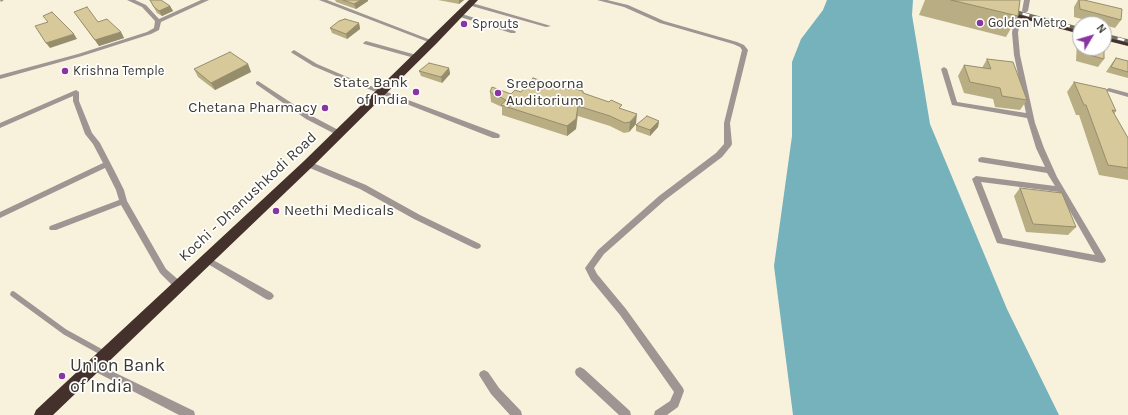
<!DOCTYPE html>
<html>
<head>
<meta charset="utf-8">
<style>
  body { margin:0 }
  #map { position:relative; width:1128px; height:415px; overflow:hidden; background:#f8f2dc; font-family:Karla,sans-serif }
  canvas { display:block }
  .north { position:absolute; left:1072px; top:16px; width:40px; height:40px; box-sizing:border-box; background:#fff; border:1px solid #b1b0ad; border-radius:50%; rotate:52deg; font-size:11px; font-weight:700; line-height:16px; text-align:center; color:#3c3931 }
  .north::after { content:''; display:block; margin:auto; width:14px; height:18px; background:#8934a1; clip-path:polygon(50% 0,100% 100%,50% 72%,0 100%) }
</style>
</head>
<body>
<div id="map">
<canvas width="1128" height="415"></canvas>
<div class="north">N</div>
</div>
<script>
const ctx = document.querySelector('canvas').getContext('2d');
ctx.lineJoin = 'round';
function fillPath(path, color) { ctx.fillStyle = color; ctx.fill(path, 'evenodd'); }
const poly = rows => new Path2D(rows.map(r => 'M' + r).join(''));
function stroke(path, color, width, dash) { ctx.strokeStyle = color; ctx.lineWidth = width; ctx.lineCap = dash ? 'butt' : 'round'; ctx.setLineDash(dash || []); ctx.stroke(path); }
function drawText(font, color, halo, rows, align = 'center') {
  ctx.font = font + ' Karla,sans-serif'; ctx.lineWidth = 3.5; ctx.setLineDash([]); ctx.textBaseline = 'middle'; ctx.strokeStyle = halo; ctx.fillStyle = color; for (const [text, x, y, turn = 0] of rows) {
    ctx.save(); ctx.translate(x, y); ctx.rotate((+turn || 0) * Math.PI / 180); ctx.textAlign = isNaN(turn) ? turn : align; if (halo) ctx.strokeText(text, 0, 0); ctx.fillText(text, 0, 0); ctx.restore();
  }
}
const water = poly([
  [827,0,913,0,912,15,930,124,1007,309,1059,415,793,415,774,266,792,136,792,62,801,39,823,10]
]);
const lane = poly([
  [13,294,65,332,105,354]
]);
const street = poly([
  [0,0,4,0,1,2,0,0],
  [127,0,135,0,146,5,159,19,201,0,209,0,161,22,159,30,151,34,82,56,0,79,0,75,78,54,147,32,154,28,155,21,142,7,127,0],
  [319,0,327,0,436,42,435,43,431,43,319,0],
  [597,0,607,0,628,5,664,21,737,42,744,45,748,50,730,123,732,144,731,146,722,157,665,200,604,254,594,268,597,274,626,309,683,388,684,391,678,407,667,415,654,415,655,411,670,401,674,392,620,315,591,280,585,268,598,250,659,196,716,153,724,144,724,123,742,50,740,47,733,44,660,23,624,7,597,0],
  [1024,0,1030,0,1028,11,1025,13,1022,11,1024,0],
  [468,3,472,3,551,26,546,27,468,5,468,3],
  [1018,12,1021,14,1018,33,1020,55,1035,123,1044,148,1057,177,1105,258,1106,260,1105,262,1102,263,997,243,972,179,976,176,1055,186,1047,173,979,162,978,160,979,158,982,157,1045,167,1036,148,1027,118,952,105,941,69,944,67,947,69,957,102,1026,113,1014,55,1012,33,1015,14,1018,12],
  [981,182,1059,192,1095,255,1003,238,981,182],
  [459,13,515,31,516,32,515,33,511,33,457,16,457,14,459,13],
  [366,41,420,56,421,57,418,59,364,44,363,43,366,41],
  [294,50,317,64,352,79,499,134,500,136,499,138,493,138,348,81,313,66,292,53,291,52,294,50],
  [258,81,310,115,344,133,340,135,337,135,306,119,256,84,256,82,258,81],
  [1109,88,1128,93,1128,97,1107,91,1107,89,1109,88],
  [76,90,79,92,79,101,92,133,100,143,115,172,124,190,127,201,166,269,181,282,182,285,181,288,178,289,175,288,160,273,121,205,56,230,50,230,49,228,50,226,119,200,116,190,105,168,0,218,0,212,103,163,93,144,85,134,73,101,73,96,0,128,0,123,76,90],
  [308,161,366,185,420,215,480,244,481,246,480,248,477,249,474,248,414,219,360,189,305,166,304,164,308,161],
  [206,256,272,293,274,296,272,299,269,300,266,299,203,261,202,259,203,257,206,256],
  [93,362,194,411,195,415,179,415,90,369,88,366,90,363,93,362],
  [580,367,584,369,630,411,631,415,619,415,576,375,575,372,576,369,580,367],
  [484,370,488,372,499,388,521,411,522,415,510,415,491,394,479,375,480,372,484,370]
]);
const highway = poly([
  [469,0,478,0,436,44,312,167,53,415,34,415,36,410,304,161,469,0],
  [1004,8,1080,28,1080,34,1001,13,1000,11,1004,8],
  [1104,34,1128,40,1128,46,1104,40,1104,34]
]);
const rail = poly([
  [1009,10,1080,29],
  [1104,35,1128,41]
]);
const wall = poly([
  [150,0,170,6,173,11,162,16,157,13],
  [335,0,368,0,368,1,356,9,336,2],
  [438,0,464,0,459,4],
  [925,0,1020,0,1018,16,1006,37,919,15],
  [1078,0,1084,0,1121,20,1115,28,1104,25,1104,24,1101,24,1074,17,1074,7],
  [74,12,121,32,124,38,99,46],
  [359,23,360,29,347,39,332,33,330,28],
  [1080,37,1080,48,1104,48,1104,59,1098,67,1076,61,1077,41],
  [1116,58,1128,61,1128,78,1106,72,1112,63],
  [987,59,1027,100,1020,110,995,107,993,99,964,93,958,76,964,65,982,68],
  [248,64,251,72,215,90,198,77,194,69],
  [449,68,450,74,442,83,421,76,419,71],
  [1074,82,1116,111,1114,114,1128,138,1128,180,1099,175,1079,115,1076,115,1067,92],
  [569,90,583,93,621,109,636,124,629,132,624,133,610,126,578,116,576,129,567,136,502,115,502,107,491,102,490,92,511,94,521,92],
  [659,121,658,127,650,136,636,131,636,125],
  [1020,188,1076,227,1068,235,1026,232,1014,196]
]);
const shadedWall = poly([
  [361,0,368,0,368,1,356,9,354,4],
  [459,0,464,0,459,4],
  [170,6,173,11,162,16,159,11],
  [359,23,360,29,347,39,346,34],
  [121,32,124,38,99,46,95,40],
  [74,34,77,39,50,48,46,43],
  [248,64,251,72,215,90,211,83],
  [449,68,450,74,442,83,441,77],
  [578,106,576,129,567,136,567,126],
  [637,114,636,124,629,132,630,122],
  [659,121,658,127,650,136,650,130]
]);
const building = poly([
  [150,0,161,0,170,6,159,11,154,7,150,0],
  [343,0,361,0,354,4,343,0],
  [951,0,1020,0,1018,16,951,0],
  [1079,0,1084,0,1122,9,1121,20,1080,9,1079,0],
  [87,7,98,22,107,19,121,32,95,40,74,12,87,7],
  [52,12,74,34,46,43,35,26,48,22,43,16,52,12],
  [345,19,359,23,346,34,330,28,339,21,345,19],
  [1082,48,1104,48,1104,59,1082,53,1082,48],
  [230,52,248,64,211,83,194,69,230,52],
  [1116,58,1128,61,1128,72,1111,67,1116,58],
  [987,59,1013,62,1027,100,1002,96,1000,88,970,82,964,65,991,69,987,59],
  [429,63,449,68,441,77,419,71,429,63],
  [533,78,569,90,572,88,583,91,583,93,609,102,611,100,622,105,619,108,637,114,630,122,625,123,610,116,578,106,576,119,567,126,501,105,506,100,490,92,492,87,511,94,515,90,521,92,533,78],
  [1074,82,1106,89,1116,111,1112,110,1128,138,1128,168,1108,165,1086,105,1084,105,1074,82],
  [647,116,659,121,650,130,636,125,647,116],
  [1020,188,1062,193,1076,227,1033,224,1020,188]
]);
const markers = [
  [980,23,4,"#8934a1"],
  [464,24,4,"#8934a1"],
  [65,71,4,"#8934a1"],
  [416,92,4,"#8934a1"],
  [498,93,4,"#8934a1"],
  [325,108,4,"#8934a1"],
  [276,211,4,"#8934a1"],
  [62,376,4,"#8934a1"]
];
const farPoinames = [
  ["Golden Metro",988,23],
  ["Sprouts",472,24],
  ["Krishna Temple",73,71]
];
const poiNames = [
  ["State Bank",408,83],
  ["of India",408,100],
  ["Sreepoorna",506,84,"left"],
  ["Auditorium",506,101,"left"],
  ["Chetana Pharmacy",317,108],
  ["Neethi Medicals",284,211,"left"]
];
const streetNames = [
  ["Kochi - Dhanushkodi Road",248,197,-43]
];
const nearPoinames = [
  ["Union Bank",70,366],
  ["of India",70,387]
];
fillPath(water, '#75b2bb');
stroke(lane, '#9f9592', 5.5);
fillPath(street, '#9f9592');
fillPath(highway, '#44312c');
stroke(rail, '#706c60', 3.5);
stroke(rail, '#fff', 2.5, [7]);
fillPath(wall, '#b9ad84');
fillPath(shadedWall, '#968d6c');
fillPath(building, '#d7c99a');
stroke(building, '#968d6c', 1);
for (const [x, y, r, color] of markers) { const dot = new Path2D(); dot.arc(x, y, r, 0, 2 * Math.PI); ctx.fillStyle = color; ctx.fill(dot); stroke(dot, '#fff', 1.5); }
drawText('13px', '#3c3931', '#fff', farPoinames, 'left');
drawText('15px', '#3c3931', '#fff', poiNames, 'right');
drawText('15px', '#3c3931', '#fff', streetNames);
drawText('18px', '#3c3931', '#fff', nearPoinames, 'left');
</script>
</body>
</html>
